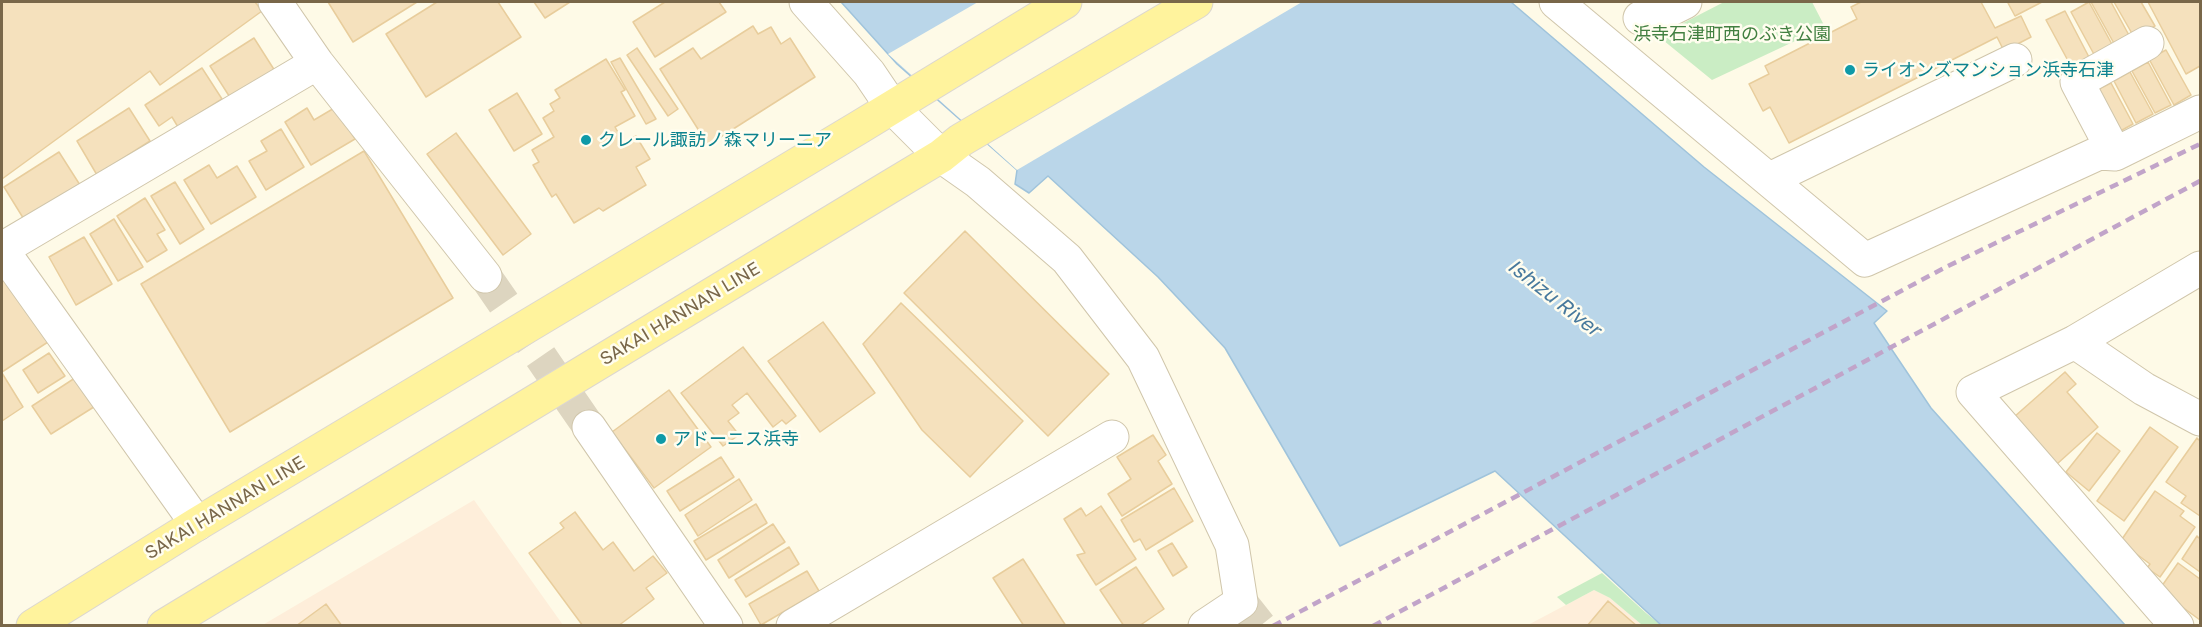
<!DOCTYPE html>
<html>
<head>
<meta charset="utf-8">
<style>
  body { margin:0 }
  #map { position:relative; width:2202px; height:627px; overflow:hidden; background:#fefae7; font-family:"Golos Text",sans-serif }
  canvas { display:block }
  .frame { position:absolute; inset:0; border:3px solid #796749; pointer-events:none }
</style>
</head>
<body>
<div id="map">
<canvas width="2202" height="627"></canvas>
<div class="frame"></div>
</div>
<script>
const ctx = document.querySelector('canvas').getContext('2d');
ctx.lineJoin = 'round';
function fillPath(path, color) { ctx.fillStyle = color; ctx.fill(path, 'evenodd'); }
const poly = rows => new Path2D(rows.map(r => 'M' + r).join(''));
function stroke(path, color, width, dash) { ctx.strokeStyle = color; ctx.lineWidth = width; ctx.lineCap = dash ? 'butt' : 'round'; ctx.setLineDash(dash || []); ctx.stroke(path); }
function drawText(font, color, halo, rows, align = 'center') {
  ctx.font = font + ' "Golos Text","Noto Sans JP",sans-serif'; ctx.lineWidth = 5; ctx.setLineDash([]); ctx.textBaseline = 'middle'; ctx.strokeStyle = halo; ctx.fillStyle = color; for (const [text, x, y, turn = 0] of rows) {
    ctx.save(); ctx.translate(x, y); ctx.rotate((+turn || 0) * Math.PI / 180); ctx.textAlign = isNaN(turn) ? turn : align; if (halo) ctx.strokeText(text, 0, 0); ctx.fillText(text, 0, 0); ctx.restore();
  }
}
const commercial = poly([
  [474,500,563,625,261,626],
  [1594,590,1610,598,1642,625,1526,626]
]);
const green = poly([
  [1724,2,1812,2,1825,27,1712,80,1658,36],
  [1602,573,1646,613,1661,625,1642,625,1610,598,1594,590,1566,605,1557,597]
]);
const water = poly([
  [841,2,1511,2,1704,167,1887,311,1874,323,1931,408,2125,625,1661,625,1495,471,1340,546,1225,348,1158,277,1048,176,1029,193,1015,184,1017,170,897,64,841,2]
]);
const pier = poly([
  [978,2,1302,2,1017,170,888,54]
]);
const building = poly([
  [2,2,255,2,262,11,160,85,150,71,2,179,2,2],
  [328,2,417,2,353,42,328,2],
  [437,2,498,2,521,37,426,97,386,34,437,2],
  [534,2,570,2,545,18,534,2],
  [665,2,719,2,726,12,655,57,633,22,665,2],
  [1861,2,1981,2,1995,28,2021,16,2031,37,2004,51,1997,37,1789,143,1770,107,1763,111,1749,84,1769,74,1765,66,1857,19,1851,7,1861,2],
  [2010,2,2042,2,2015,16,2008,3,2010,2],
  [2089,2,2114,48,2096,58,2071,12,2089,2],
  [2091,2,2111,2,2131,39,2116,47,2091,2],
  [2114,2,2141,2,2155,26,2134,37,2114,2],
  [2148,2,2200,2,2200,66,2186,74,2148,2],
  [2065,11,2091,61,2073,70,2046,20,2065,11],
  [753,26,758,34,771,27,781,44,790,38,815,77,708,145,660,69,693,48,701,59,753,26],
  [254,38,275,71,231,99,210,66,254,38],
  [637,48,678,109,668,116,627,55,637,48],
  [2166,50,2191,95,2174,105,2149,59,2166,50],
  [620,58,656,119,646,124,611,62,620,58],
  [606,59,625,90,621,92,635,116,615,127,624,143,636,136,650,159,636,167,646,185,603,211,599,208,574,223,556,194,552,197,533,165,539,162,532,150,554,137,543,118,554,111,550,104,560,98,555,90,606,59],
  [2148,62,2171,105,2155,113,2132,71,2148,62],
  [202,68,222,99,178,127,172,117,159,126,145,105,202,68],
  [2130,72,2153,114,2136,123,2114,81,2130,72],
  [2111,83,2133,124,2115,134,2093,92,2111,83],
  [517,93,542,134,514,151,489,110,517,93],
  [336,107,355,139,311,165,285,122,307,108,314,120,336,107],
  [129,108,150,141,97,175,77,141,129,108],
  [281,129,304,167,266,190,249,161,267,151,261,141,281,129],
  [456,133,531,234,503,255,427,154,456,133],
  [364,151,453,298,230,432,141,284,364,151],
  [59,152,80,185,25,221,4,187,59,152],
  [209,165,217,178,237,166,256,197,211,224,184,180,209,165],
  [175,182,204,229,180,244,151,196,175,182],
  [145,198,165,230,157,234,167,250,147,262,117,216,145,198],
  [114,219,143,267,118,281,90,234,114,219],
  [965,231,1109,374,1048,436,904,293,965,231],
  [84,237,112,284,76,305,49,257,84,237],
  [2,271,48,342,2,372,2,271],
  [901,303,1023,421,970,477,922,430,863,344,901,303],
  [823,322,875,393,820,432,768,361,823,322],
  [743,347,796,416,786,424,782,420,773,427,747,393,732,405,739,413,728,421,739,435,723,446,681,393,743,347],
  [49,353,65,376,38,393,23,370,49,353],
  [2065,372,2076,384,2067,392,2098,427,2057,464,2014,417,2065,372],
  [2,373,23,407,2,421,2,373],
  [78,376,97,405,51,434,32,406,78,376],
  [669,390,711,447,654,488,612,432,669,390],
  [2150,427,2178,447,2124,521,2097,501,2150,427],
  [2097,433,2120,451,2089,491,2066,472,2097,433],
  [1153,435,1166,455,1158,461,1172,484,1122,516,1108,494,1131,479,1117,457,1153,435],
  [2197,438,2200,441,2200,516,2181,503,2186,496,2166,482,2197,438],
  [721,457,734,477,680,511,667,491,721,457],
  [739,479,752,500,698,536,685,515,739,479],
  [1174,488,1193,521,1146,550,1140,539,1134,542,1121,520,1174,488],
  [2155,491,2184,511,2180,516,2195,527,2160,577,2147,568,2150,564,2120,542,2155,491],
  [756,504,767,523,706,560,694,541,756,504],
  [1101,506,1136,559,1096,585,1077,555,1085,553,1064,519,1081,508,1086,516,1101,506],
  [575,512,603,550,613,542,634,571,653,556,667,573,646,588,654,599,618,626,583,626,529,553,564,528,560,523,575,512],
  [773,524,785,542,729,578,718,560,773,524],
  [2197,536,2200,539,2200,572,2182,559,2197,536],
  [1172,543,1187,567,1173,576,1158,551,1172,543],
  [789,547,799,564,746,597,735,580,789,547],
  [1023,559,1066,626,1024,626,993,578,1023,559],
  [2178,563,2200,579,2200,620,2159,590,2178,563],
  [1136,567,1164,609,1139,626,1124,626,1100,590,1136,567],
  [807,571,819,591,761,625,749,604,807,571],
  [1608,601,1637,626,1587,626,1608,601],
  [326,604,342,626,296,626,326,604]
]);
const minorTunnel = poly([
  [485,276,589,427],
  [1241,602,1260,626]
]);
const minor = poly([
  [275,2,317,63,485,276],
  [806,2,869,73,892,107,941,156,978,182,1067,259,1143,358,1232,545,1241,602,1205,626],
  [1556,2,1865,260,2099,153,2115,154,2200,112],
  [1640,18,1665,12,1685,2],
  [2115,154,2077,82,2147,43],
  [1770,179,2015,60],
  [2,249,317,63],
  [2,250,197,524],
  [2075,342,2144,389,2200,419],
  [589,427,726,626],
  [793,626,1112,437],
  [2177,626,1973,392,2075,342,2200,268]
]);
const major = poly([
  [33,626,197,524,858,128,1065,2],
  [164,626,886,189,941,156,961,140,1196,2]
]);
const rail = poly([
  [1273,626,1946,267,2200,144],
  [1373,626,2200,181]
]);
const markers = [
  [1850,70,6,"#0f9aa8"],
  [586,140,6,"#0f9aa8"],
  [661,439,6,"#0f9aa8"]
];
const parkNames = [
  ["浜寺石津町西のぶき公園",1732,34]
];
const cultureNames = [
  ["ライオンズマンション浜寺石津",1862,70],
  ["クレール諏訪ノ森マリーニア",598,140],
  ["アドーニス浜寺",673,439]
];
const streetNames = [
  ["SAKAI HANNAN LINE",680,314,-31],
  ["SAKAI HANNAN LINE",225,508,-31]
];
const waterNames = [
  ["Ishizu River",1554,298,38]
];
fillPath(commercial, '#feeeda');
fillPath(green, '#caedc4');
fillPath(water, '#bad6e9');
stroke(water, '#9fc3db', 1.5);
fillPath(pier, '#fefae7');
fillPath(building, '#f5e1bd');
stroke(building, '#e8cd9c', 1.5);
stroke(minorTunnel, '#ddd5c0', 33, [33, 16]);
stroke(minor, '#d0c6ab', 35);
stroke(major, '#dcd7d0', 35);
stroke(minor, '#fff', 33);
stroke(major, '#fff39d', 33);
stroke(rail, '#c1a4c9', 4.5, [9, 6]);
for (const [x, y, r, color] of markers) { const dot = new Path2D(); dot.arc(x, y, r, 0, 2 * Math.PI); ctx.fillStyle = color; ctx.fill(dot); stroke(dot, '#fffdef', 2); }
drawText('18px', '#428041', '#fffdef', parkNames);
drawText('18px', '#0d838f', '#fffdef', cultureNames, 'left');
drawText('18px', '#796749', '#fffdef', streetNames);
drawText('italic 20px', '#47799d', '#fffdef', waterNames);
</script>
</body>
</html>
